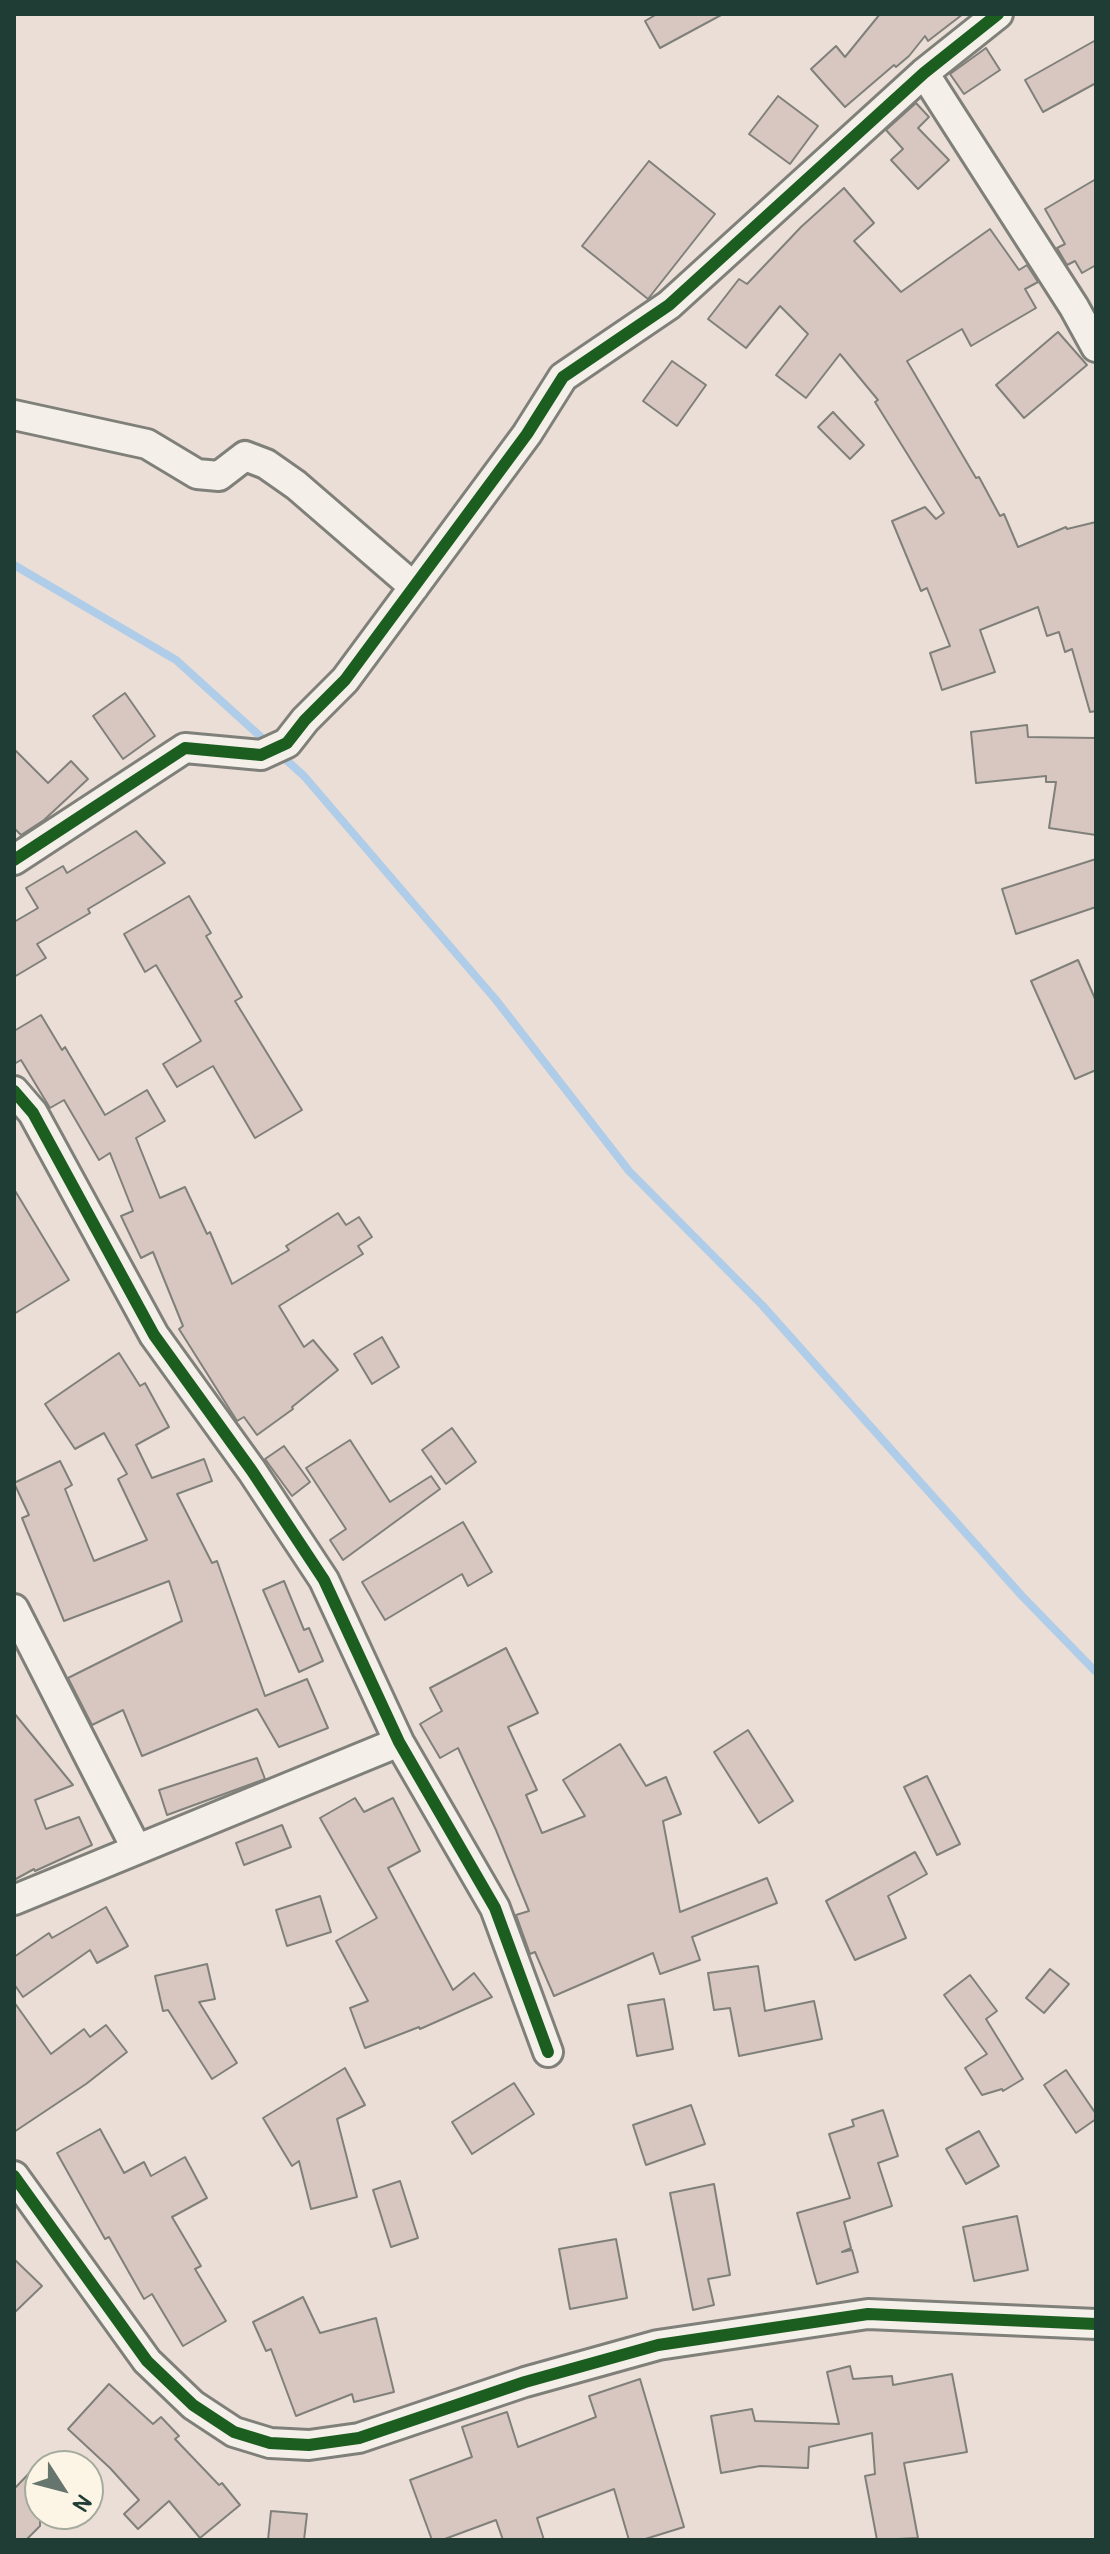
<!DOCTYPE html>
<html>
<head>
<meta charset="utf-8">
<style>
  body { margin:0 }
  #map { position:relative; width:1110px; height:2554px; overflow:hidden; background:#ebded6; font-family:Pangolin,sans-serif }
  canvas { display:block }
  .frame { position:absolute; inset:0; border:16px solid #1f3d34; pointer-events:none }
  .north { position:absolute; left:24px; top:2450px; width:80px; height:80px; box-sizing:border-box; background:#fcf5e5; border:2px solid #a4ab9e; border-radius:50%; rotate:126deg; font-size:22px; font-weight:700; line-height:32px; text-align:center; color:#1f3d34 }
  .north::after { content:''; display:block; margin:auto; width:28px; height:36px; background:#66756d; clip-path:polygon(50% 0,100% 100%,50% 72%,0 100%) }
</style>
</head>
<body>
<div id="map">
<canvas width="1110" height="2554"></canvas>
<div class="frame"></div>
<div class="north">N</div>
</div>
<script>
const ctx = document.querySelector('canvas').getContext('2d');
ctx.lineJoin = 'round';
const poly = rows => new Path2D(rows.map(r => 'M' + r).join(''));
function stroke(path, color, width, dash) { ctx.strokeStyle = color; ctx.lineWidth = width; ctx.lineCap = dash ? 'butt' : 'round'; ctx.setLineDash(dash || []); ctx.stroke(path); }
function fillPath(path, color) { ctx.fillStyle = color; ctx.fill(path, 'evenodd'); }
const stream = poly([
  [14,565,176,660,304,776,496,1000,629,1171,762,1305,1022,1596,1096,1672]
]);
const building = poly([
  [657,14,723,14,660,48,645,21,657,14],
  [880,14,963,14,928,41,925,36,909,56,896,67,894,65,845,107,811,69,836,46,845,57,880,14],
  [1096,40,1096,83,1043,112,1025,80,1096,40],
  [986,48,1000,70,964,94,950,74,986,48],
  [778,96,818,126,790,164,749,134,778,96],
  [916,103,929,117,918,128,949,160,918,189,891,160,903,149,886,130,916,103],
  [649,161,715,214,648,299,582,246,649,161],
  [1096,179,1096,265,1082,273,1075,261,1067,265,1057,248,1065,244,1045,209,1096,179],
  [844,188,874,223,854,241,901,292,990,229,1019,270,1027,265,1038,282,1025,289,1036,308,971,346,962,329,907,361,976,478,979,477,1000,516,1004,514,1018,547,1066,527,1067,529,1096,522,1096,711,1090,712,1072,649,1065,652,1059,632,1047,636,1038,607,980,630,995,672,942,690,930,653,950,646,927,588,921,591,892,521,925,507,936,519,944,513,875,402,878,400,840,354,806,398,776,375,808,334,780,306,746,348,708,319,739,279,747,284,801,227,844,188],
  [1058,332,1087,365,1024,418,996,385,1058,332],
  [672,361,706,385,677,426,643,401,672,361],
  [833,412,864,445,850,459,818,427,833,412],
  [125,693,155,736,123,759,93,716,125,693],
  [1027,725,1028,737,1096,738,1096,835,1049,828,1056,782,1046,782,1046,776,976,783,971,732,1027,725],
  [14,749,48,783,71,761,88,779,44,820,21,835,14,828,14,749],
  [136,831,165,863,88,909,90,913,37,944,46,958,14,977,14,922,38,908,26,888,63,866,67,873,136,831],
  [1096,859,1096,907,1016,934,1002,889,1096,859],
  [189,896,211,933,206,936,242,997,235,1001,302,1110,255,1138,213,1066,177,1087,163,1064,201,1041,156,965,145,972,124,934,189,896],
  [1078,960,1096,1001,1096,1070,1075,1079,1031,981,1078,960],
  [41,1015,62,1050,65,1047,105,1115,147,1090,165,1121,136,1138,160,1198,185,1187,207,1234,210,1232,232,1284,289,1250,286,1246,338,1213,346,1225,359,1217,372,1237,358,1246,363,1254,279,1306,304,1347,313,1340,338,1370,292,1407,293,1409,257,1435,244,1417,237,1421,179,1329,183,1326,153,1252,141,1258,121,1216,133,1211,110,1153,99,1160,64,1100,50,1108,21,1060,14,1064,14,1031,41,1015],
  [14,1189,69,1280,14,1314,14,1189],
  [382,1337,399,1367,372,1384,354,1354,382,1337],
  [119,1353,140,1386,145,1383,169,1427,136,1445,152,1478,204,1459,212,1481,177,1494,212,1563,217,1561,265,1696,307,1679,328,1728,279,1747,257,1709,142,1756,123,1710,92,1725,68,1678,182,1621,169,1581,64,1621,22,1518,29,1515,14,1483,60,1461,72,1485,65,1489,94,1561,147,1540,118,1479,127,1474,104,1433,75,1449,45,1404,119,1353],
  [452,1428,476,1462,446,1484,422,1450,452,1428],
  [350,1440,390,1502,431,1476,440,1489,343,1560,330,1540,346,1529,306,1468,350,1440],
  [284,1446,310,1482,292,1496,265,1459,284,1446],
  [463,1522,492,1572,468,1586,462,1574,385,1620,362,1582,463,1522],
  [284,1581,304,1630,309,1628,323,1661,299,1672,263,1590,284,1581],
  [506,1648,538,1713,508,1727,537,1790,526,1795,542,1833,585,1816,563,1780,620,1744,646,1786,666,1777,681,1814,663,1821,680,1912,767,1878,777,1903,692,1937,700,1960,660,1974,653,1953,554,1996,535,1952,530,1954,516,1915,529,1911,496,1830,458,1748,440,1758,420,1724,442,1711,430,1688,506,1648],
  [14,1713,73,1785,35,1800,46,1829,79,1817,92,1845,35,1871,34,1869,14,1880,14,1713],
  [748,1730,793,1801,759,1823,714,1752,748,1730],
  [257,1758,265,1779,167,1815,159,1790,257,1758],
  [927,1776,960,1844,937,1855,904,1787,927,1776],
  [355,1798,364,1812,393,1798,420,1851,388,1868,453,1990,474,1973,492,1997,420,2029,419,2027,365,2048,350,2008,368,2001,336,1941,377,1918,320,1818,355,1798],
  [282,1825,291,1847,244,1865,236,1843,282,1825],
  [915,1852,927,1874,888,1896,906,1938,855,1960,826,1901,915,1852],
  [320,1896,331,1932,287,1946,276,1910,320,1896],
  [106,1907,128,1946,97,1963,90,1950,23,1997,14,1984,14,1957,49,1933,52,1938,106,1907],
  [207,1964,215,1999,199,2002,237,2063,212,2079,168,2010,163,2011,155,1976,207,1964],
  [758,1966,765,2011,814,2001,822,2039,739,2056,730,2008,714,2010,708,1973,758,1966],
  [1050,1969,1069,1984,1044,2013,1026,1998,1050,1969],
  [970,1975,997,2011,986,2019,1023,2079,1003,2091,1002,2089,982,2095,965,2068,987,2054,944,1995,970,1975],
  [664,1999,673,2049,637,2056,628,2005,664,1999],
  [14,2002,51,2054,84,2029,90,2037,106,2025,127,2052,86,2084,14,2132,14,2002],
  [345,2068,365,2105,337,2119,357,2197,311,2209,299,2161,292,2166,263,2118,345,2068],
  [1066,2070,1096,2114,1096,2119,1076,2133,1044,2085,1066,2070],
  [514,2083,534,2114,472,2154,452,2122,514,2083],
  [691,2105,705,2144,646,2165,633,2125,691,2105],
  [883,2110,898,2156,878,2163,892,2206,844,2222,851,2248,842,2252,852,2250,858,2272,817,2284,797,2213,850,2198,829,2134,854,2126,852,2120,883,2110],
  [100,2129,124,2173,144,2162,151,2176,185,2157,207,2198,172,2217,201,2266,195,2269,226,2321,183,2346,152,2294,144,2299,109,2237,105,2239,57,2153,100,2129],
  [979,2131,999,2166,966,2184,946,2149,979,2131],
  [400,2181,418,2238,391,2247,373,2190,400,2181],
  [714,2184,730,2275,708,2279,714,2305,693,2310,670,2193,714,2184],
  [1017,2216,1028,2270,974,2281,963,2227,1017,2216],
  [616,2239,627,2298,570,2309,559,2249,616,2239],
  [14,2259,42,2286,14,2313,14,2259],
  [303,2297,320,2333,376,2318,394,2392,354,2402,352,2394,296,2416,271,2349,266,2351,253,2322,303,2297],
  [850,2366,853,2379,892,2376,893,2385,952,2374,967,2452,904,2463,918,2538,877,2540,865,2476,875,2474,872,2433,809,2447,808,2468,760,2466,721,2473,711,2416,752,2409,755,2421,839,2424,827,2372,850,2366],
  [640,2379,684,2527,642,2540,629,2540,614,2489,537,2518,544,2540,503,2540,496,2520,442,2540,432,2540,410,2480,472,2457,462,2427,507,2412,518,2447,596,2417,589,2396,640,2379],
  [109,2384,153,2424,161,2417,179,2436,175,2439,219,2485,222,2483,240,2505,200,2538,169,2501,138,2529,124,2514,139,2500,110,2468,68,2429,109,2384],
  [40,2462,40,2526,26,2540,14,2540,14,2489,40,2462],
  [271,2511,307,2514,304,2540,268,2540,271,2511]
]);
const street = poly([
  [924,73,1074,307,1096,347],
  [14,415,147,444,197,474,219,476,245,456,266,464,296,485,414,587],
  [14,860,185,748,261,755,287,743,305,720,345,680,527,434,563,377,669,305,924,73,998,14],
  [14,1091,33,1113,154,1335,252,1471,324,1580,399,1742,495,1908,548,2052],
  [14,1609,136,1848],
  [14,1900,399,1742],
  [14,2176,147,2361,193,2405,234,2432,270,2443,309,2445,359,2438,525,2382,658,2345,868,2314,1096,2324]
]);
const cycleway = poly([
  [14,860,185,748,261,755,287,743,305,720,345,680,527,434,563,377,669,305,924,73,998,14],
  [14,1091,33,1113,154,1335,252,1471,324,1580,399,1742,495,1908,548,2052],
  [14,2176,147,2361,193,2405,234,2432,270,2443,309,2445,359,2438,525,2382,658,2345,868,2314,1096,2324]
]);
stroke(stream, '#afcde9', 8);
fillPath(building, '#d8c7c1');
stroke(building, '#80807b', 2);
stroke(street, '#80807b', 34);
stroke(street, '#f4efe9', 28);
stroke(cycleway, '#1b5e20', 12);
</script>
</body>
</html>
